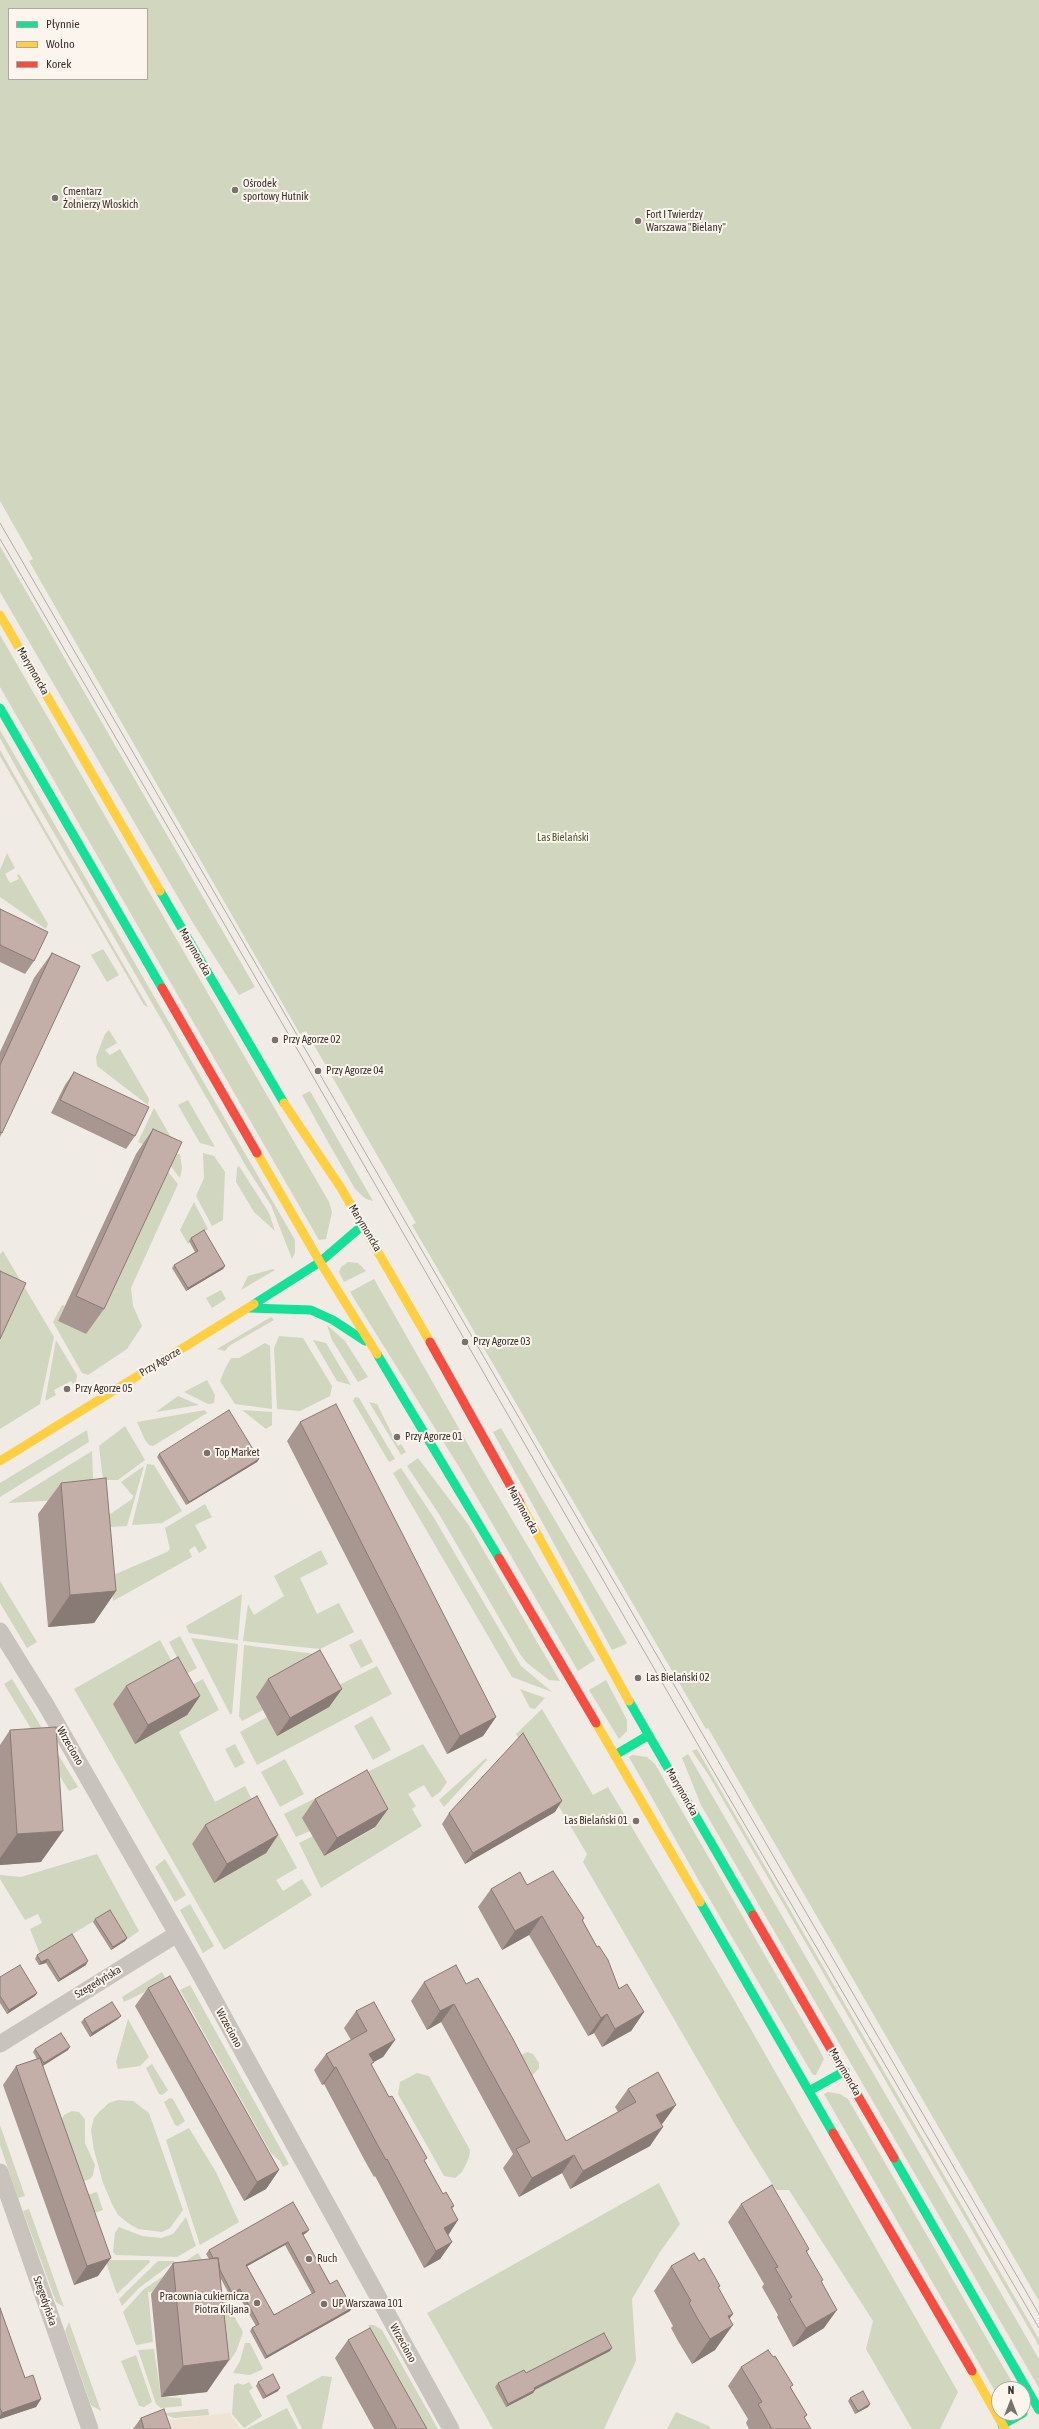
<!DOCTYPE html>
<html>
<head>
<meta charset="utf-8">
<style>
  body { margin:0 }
  #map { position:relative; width:1039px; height:2429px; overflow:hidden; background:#f0ebe5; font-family:"Asap Condensed",sans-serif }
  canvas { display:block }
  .legend { position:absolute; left:8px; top:8px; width:140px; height:72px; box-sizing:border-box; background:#fbf5ee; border:1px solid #aea6a0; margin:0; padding:5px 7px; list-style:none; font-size:12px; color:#3b302b }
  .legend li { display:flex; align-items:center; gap:8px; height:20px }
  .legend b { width:20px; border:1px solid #aea6a0 }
  .north { position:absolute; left:991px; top:2381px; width:40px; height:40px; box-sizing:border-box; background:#fbf5ee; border:1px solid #aea6a0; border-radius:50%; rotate:0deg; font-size:11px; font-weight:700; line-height:16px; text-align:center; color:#3b302b }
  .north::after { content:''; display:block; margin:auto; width:14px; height:18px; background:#7a716c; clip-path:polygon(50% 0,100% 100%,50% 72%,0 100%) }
</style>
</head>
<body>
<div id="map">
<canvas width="1039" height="2429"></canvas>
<ul class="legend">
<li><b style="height:5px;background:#16e098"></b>Płynnie</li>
<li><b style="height:5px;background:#ffcf43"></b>Wolno</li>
<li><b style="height:5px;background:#f24e42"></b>Korek</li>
</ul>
<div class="north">N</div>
</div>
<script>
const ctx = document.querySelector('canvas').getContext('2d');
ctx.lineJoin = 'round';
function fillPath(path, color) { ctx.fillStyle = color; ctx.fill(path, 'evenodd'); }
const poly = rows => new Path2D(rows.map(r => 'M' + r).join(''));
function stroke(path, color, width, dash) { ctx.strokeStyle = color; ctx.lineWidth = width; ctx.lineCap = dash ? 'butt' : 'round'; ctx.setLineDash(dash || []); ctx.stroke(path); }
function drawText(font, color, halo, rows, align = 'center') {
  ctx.font = font + ' "Asap Condensed",sans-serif'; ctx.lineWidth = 4; ctx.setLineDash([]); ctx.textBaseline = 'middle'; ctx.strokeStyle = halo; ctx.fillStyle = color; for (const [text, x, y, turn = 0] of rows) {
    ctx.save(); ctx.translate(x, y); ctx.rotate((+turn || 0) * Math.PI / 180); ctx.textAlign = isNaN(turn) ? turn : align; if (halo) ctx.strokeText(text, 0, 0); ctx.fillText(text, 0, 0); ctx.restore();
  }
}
const green = poly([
  [0,0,1039,0,1039,2301,708,1728,706,1729,412,1225,416,1223,306,1031,300,1034,29,561,33,559,0,501],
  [9,9,147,9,147,79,9,79],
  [0,546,68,664,255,987,239,995,193,923,0,592],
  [0,635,329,1202,332,1212,326,1239,319,1240,0,687],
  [0,730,295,1240,295,1253,292,1259,271,1205,247,1168,17,769,0,738],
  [0,750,45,829,148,1007,144,1005,4,763,0,756],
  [7,853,15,868,5,874,10,883,19,879,17,876,19,874,48,924,46,929,0,897,0,870],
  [103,949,119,975,107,982,91,955],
  [109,1030,117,1043,105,1050,110,1055,120,1049,149,1099,148,1105,97,1066,96,1057,105,1034],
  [310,1091,373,1201,366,1199,355,1189,328,1142,302,1095],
  [188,1100,215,1147,200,1143,178,1105],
  [154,1108,175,1144,159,1151,138,1142],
  [203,1153,214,1156,225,1172,223,1220,212,1226,196,1196,204,1178],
  [161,1154,180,1154,182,1168,180,1178],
  [239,1166,269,1213,275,1231,254,1212,236,1182,237,1168],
  [164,1167,178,1184,131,1288,133,1306,142,1326,127,1349,88,1375,82,1373,53,1322,62,1305,65,1306,58,1321,86,1334],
  [194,1202,208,1229,188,1244,180,1230],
  [3,1251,54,1337,40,1404,0,1429,0,1254],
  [348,1262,358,1263,366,1271,344,1282,339,1272,341,1267],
  [273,1269,275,1270,241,1290,248,1276],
  [374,1279,478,1462,595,1660,578,1671,461,1470,350,1292],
  [221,1290,226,1299,212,1308,206,1298],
  [271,1317,274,1320,229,1346,225,1351,217,1349],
  [327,1325,345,1341,368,1377,358,1382,332,1340],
  [279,1336,303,1338,332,1386,330,1396,300,1411,277,1409,274,1348],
  [56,1340,77,1375,76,1382,73,1384,71,1381,54,1390,56,1395,45,1401],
  [313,1340,326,1343,351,1385,337,1381],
  [265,1343,270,1346,272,1409,235,1404,220,1381,225,1369,231,1358,239,1358],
  [207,1380,215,1395,214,1403,208,1404,184,1392],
  [178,1396,199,1405,156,1412],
  [355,1397,359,1398,395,1459,389,1462,353,1401],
  [369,1402,377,1404,398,1446,401,1444,406,1452,401,1455],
  [205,1410,207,1413,153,1446,149,1445,145,1440,137,1422],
  [242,1410,272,1412,272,1425,266,1429],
  [125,1426,145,1460,118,1480,103,1480,99,1446],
  [501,1428,627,1643,626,1644,612,1650,493,1432],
  [87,1430,89,1442,0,1497,0,1483],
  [92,1451,94,1504,62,1500,8,1503],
  [418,1458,468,1524,560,1681,549,1680,526,1662,520,1654,439,1514,407,1466],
  [147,1464,154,1465,182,1511,162,1523,132,1525],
  [144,1466,127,1526,110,1527,106,1517,132,1499,133,1496,121,1482],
  [401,1468,434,1518,521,1666,552,1692,512,1677,393,1473],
  [205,1504,212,1517,195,1525,207,1548,199,1553,195,1546,189,1550,192,1557,113,1601,111,1576,167,1552,170,1549,165,1528],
  [321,1550,328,1564,300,1578,317,1614,339,1603,354,1632,320,1649,243,1641,248,1604,254,1615,284,1596,274,1576],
  [0,1581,37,1642,27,1648,0,1603],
  [242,1594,238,1640,189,1633,186,1626],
  [180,1636,197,1668,186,1674,169,1642],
  [191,1638,238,1644,232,1714,230,1714],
  [361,1639,373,1662,361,1668,349,1645],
  [160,1640,182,1680,176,1694,203,1679,219,1710,179,1732,215,1802,245,1786,263,1821,192,1844,214,1883,254,1833,273,1824,297,1868,276,1880,283,1891,302,1879,312,1895,224,1950,74,1689],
  [244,1645,323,1655,339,1685,377,1666,392,1694,257,1765,240,1732,267,1717,263,1710,242,1721,239,1716],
  [12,1679,78,1787,69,1791,4,1684],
  [606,1680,627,1720,627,1731,619,1739,589,1690],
  [520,1689,545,1698,535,1709,530,1708],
  [542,1709,593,1795,608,1787,733,1998,958,2392,940,2429,912,2429,866,2349,873,2321,789,2190,776,2190,736,2126,583,1862,587,1854,516,1734],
  [372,1716,391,1750,373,1760,354,1726],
  [235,1744,245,1763,235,1768,225,1749],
  [423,1744,447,1782,440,1792,432,1798,424,1785,408,1794,416,1806,412,1809,422,1826,321,1888,299,1843,313,1836,324,1856,375,1828,354,1789,303,1818,310,1831,296,1837,284,1814],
  [697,1749,1039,2339,1039,2346,708,1774,692,1751],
  [688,1754,1039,2359,1039,2388,701,1805,682,1758],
  [633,1755,647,1757,655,1764,820,2051,824,2059,816,2075,813,2075,699,1881,629,1757],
  [486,1758,487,1760,444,1807,439,1800],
  [285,1759,304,1794,280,1807,261,1772],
  [97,1854,139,1931,125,1941,107,1913,40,1954,30,1929,42,1923,38,1914,25,1920,0,1879,0,1875,21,1877],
  [165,1859,186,1895,175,1902,155,1867],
  [190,1904,214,1946,203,1953,180,1910],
  [162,1972,167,1981,124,2002,122,1997],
  [190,1985,289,2164,283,2167,280,2161,271,2153,180,1990],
  [128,2019,149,2057,140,2066,118,2069,116,2062],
  [527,2052,533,2054,539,2063,539,2068,532,2076,518,2057],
  [152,2064,168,2090,162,2095,159,2094,146,2068],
  [417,2073,429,2076,470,2150,469,2158,462,2172,455,2178,444,2176,398,2094,400,2082],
  [828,2092,840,2094,848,2099,1016,2389,999,2389,999,2398,824,2094],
  [170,2098,173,2099,185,2121,178,2126,175,2125,164,2102],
  [118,2100,133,2101,149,2113,183,2210,170,2228,162,2232,138,2229,128,2223,118,2215,112,2204,103,2183,94,2150,91,2130,94,2118,100,2111,109,2103],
  [72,2111,79,2112,85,2119,85,2143,95,2165,93,2175,90,2179,79,2183,60,2122,64,2115],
  [0,2125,1,2128,25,2196,18,2198,0,2145],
  [189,2128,216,2172,239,2222,200,2245,166,2140],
  [659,2183,680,2224,660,2252,632,2299,636,2361,604,2429,493,2429,427,2313],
  [97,2192,103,2210,92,2214,86,2195],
  [29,2209,64,2307,56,2302,23,2211],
  [186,2217,196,2246,177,2257,116,2255,113,2252,115,2233,119,2227,142,2236,161,2238,173,2234],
  [198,2253,243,2332,236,2352,225,2367,197,2288,148,2292,153,2342,136,2345,123,2312,144,2289],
  [105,2260,149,2260,150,2262,117,2294],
  [158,2261,175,2261,139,2288,122,2306,119,2299],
  [69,2322,101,2411,91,2405,65,2331],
  [368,2325,374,2325,382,2330,438,2429,427,2429],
  [245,2343,250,2343,263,2369,250,2375,233,2373,240,2361],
  [154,2349,161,2397,181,2398,182,2406,161,2408,156,2404,138,2350],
  [136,2355,152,2402,144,2407,139,2406,121,2361],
  [322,2376,332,2377,322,2429,302,2429,286,2396],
  [249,2382,253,2388,249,2391,262,2416,244,2428,232,2414,234,2385,238,2383,243,2385],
  [287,2408,298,2429,246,2429],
  [208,2409,209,2415,174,2418,166,2415,166,2413],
  [676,2412,709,2426,711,2429,667,2429]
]);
const plaza = poly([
  [229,2413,241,2429,163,2429,164,2416,170,2420]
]);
const street = poly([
  [0,1631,46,1705,195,1965,451,2429],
  [0,2044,177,1934],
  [0,2172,90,2429]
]);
const fast = poly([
  [0,708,162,988],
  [160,891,284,1103],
  [254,1304,320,1262,363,1225],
  [249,1308,311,1310,333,1320,365,1341],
  [377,1354,499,1558],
  [629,1701,753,1915],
  [615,1755,649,1735],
  [700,1902,833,2133],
  [809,2091,845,2071],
  [894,2158,1039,2410],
  [1002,2425,1023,2413]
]);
const slow = poly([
  [0,615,160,891],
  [284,1103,341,1188,430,1342],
  [257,1153,320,1262,377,1354],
  [0,1461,254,1304],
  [520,1503,629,1701],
  [596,1723,700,1902],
  [972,2371,1005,2429]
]);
const jam = poly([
  [162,988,257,1153],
  [430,1342,520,1503],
  [499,1558,596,1723],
  [753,1915,894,2158],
  [833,2133,972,2371]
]);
const tram = poly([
  [0,523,1039,2314],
  [0,539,300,1054,697,1743,1039,2328]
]);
const wall = poly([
  [0,909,34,961,25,974,0,962],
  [52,953,2,1133,0,1137,0,1052,34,978],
  [74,1072,135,1136,126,1149,51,1113,65,1085],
  [153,1129,104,1309,86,1334,58,1321,136,1154],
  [191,1238,225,1266,223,1269,186,1291,172,1268,174,1265,195,1252,189,1241],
  [300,1422,496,1717,483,1736,447,1754,287,1441],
  [159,1454,259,1459,257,1462,186,1505,157,1457],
  [61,1483,116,1591,94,1623,48,1627,38,1514],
  [268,1679,342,1689,329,1707,277,1736,256,1697],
  [126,1686,200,1696,187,1715,135,1744,113,1704],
  [10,1730,41,1862,0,1865,0,1745],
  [315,1799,388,1809,375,1827,324,1856,302,1818],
  [555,1812,465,1864,442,1824,449,1813],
  [205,1825,278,1835,266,1853,214,1883,192,1844],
  [527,1885,584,1918,583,1921,619,1989,644,2012,631,2031,602,2047,594,2033,588,2036,529,1935,502,1950,478,1907,491,1889],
  [95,1919,127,1938,125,1941,111,1950,93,1922],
  [37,1955,86,1965,58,1982,46,1963,39,1965,35,1959],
  [0,1977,35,1996,7,2014,0,2003],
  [424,1982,466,1984,566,2141,618,2112,615,2107,628,2089,663,2123,661,2124,650,2146,570,2189,562,2173,519,2197,503,2168,513,2154,441,2022,427,2030,411,2001],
  [148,1988,279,2170,266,2189,244,2201,135,2006],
  [356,2011,395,2040,383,2057,373,2062,371,2065,443,2194,454,2206,452,2209,458,2220,448,2235,452,2242,440,2259,424,2268,375,2176,374,2177,365,2161,324,2084,322,2085,314,2070,326,2054,351,2040,344,2028],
  [84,2019,118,2019,90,2037,81,2022],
  [35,2049,68,2050,43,2066,98,2276,74,2285,3,2085,16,2066,37,2059,33,2052],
  [741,2204,809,2249,807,2252,821,2283,824,2328,793,2347,777,2317,778,2315,762,2287,764,2284,728,2222],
  [309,2230,306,2233,303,2235,330,2284,350,2311,265,2359,250,2331,252,2328,256,2326,237,2293,230,2296,221,2279,207,2392,161,2397,151,2294,173,2263,209,2259,206,2254,209,2250],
  [285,2245,312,2294,274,2315,247,2266],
  [699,2261,720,2286,718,2289,729,2319,715,2350,692,2364,678,2341,671,2328,673,2326,654,2291,671,2266],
  [0,2308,25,2378,41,2399,36,2407,0,2419],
  [348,2340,427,2429,374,2429,335,2358],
  [610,2351,535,2390,533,2393,506,2407,495,2387,498,2383,526,2373],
  [773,2357,807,2415,804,2418,811,2429,749,2429,746,2423,748,2419,728,2386,741,2367],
  [258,2382,278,2391,263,2399,256,2386],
  [850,2398,870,2404,868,2407,855,2414,848,2401],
  [141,2418,171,2429,133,2429]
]);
const shadedWall = poly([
  [225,1266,223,1269,186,1291,188,1288],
  [259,1459,257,1462,186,1505,189,1502],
  [116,1591,94,1623,48,1627,70,1595],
  [342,1689,329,1707,277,1736,290,1718],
  [200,1696,187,1715,135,1744,148,1725],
  [496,1717,483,1736,447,1754,460,1736],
  [562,1801,555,1812,465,1864,473,1853],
  [388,1809,375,1827,324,1856,337,1838],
  [63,1831,41,1862,0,1865,0,1858,17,1834],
  [278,1835,266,1853,214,1883,227,1864],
  [542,1916,529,1935,502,1950,515,1931],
  [127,1938,125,1941,111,1950,113,1947],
  [48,1959,46,1963,39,1965,41,1962],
  [88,1961,86,1965,58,1982,60,1979],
  [37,1993,35,1996,7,2014,9,2010],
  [454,2004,441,2022,427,2030,440,2011],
  [644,2012,631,2031,602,2047,615,2029],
  [607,2014,594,2033,588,2036,601,2018],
  [121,2016,118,2019,90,2037,92,2033],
  [395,2040,383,2057,357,2071,369,2054],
  [70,2047,68,2050,42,2066,44,2063],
  [336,2067,324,2084,322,2085,334,2068],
  [676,2105,663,2123,643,2134,656,2115],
  [663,2127,650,2146,570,2189,583,2171],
  [574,2155,562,2173,519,2197,532,2178],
  [279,2170,266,2189,244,2201,257,2182],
  [458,2220,447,2237,432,2245,444,2228],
  [309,2230,306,2233,300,2237,302,2233],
  [288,2242,285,2245,244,2268,246,2265],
  [452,2242,440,2259,424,2268,436,2251],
  [111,2258,98,2276,74,2285,87,2266],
  [240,2289,237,2293,230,2296,232,2293],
  [352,2308,350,2311,265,2359,267,2356],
  [837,2310,824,2328,793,2347,806,2328],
  [733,2314,719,2333,733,2325,715,2350,692,2364,710,2339,728,2316],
  [612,2348,610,2351,532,2391,534,2388],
  [229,2360,207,2392,161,2397,183,2366],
  [280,2388,278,2391,263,2399,266,2396],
  [535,2390,533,2393,506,2407,508,2404],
  [41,2399,36,2407,0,2419,0,2416,2,2413],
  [870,2404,868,2407,855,2414,858,2411]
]);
const building = poly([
  [0,909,48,932,34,961,0,945,0,909],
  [52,953,80,966,2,1133,0,1132,0,1065,52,953],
  [74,1072,149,1107,135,1136,60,1100,74,1072],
  [153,1129,182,1142,104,1309,76,1296,153,1129],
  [204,1230,225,1266,188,1288,174,1265,198,1251,191,1238,204,1230],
  [0,1271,26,1283,0,1339,0,1271],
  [336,1404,496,1717,460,1736,300,1422,336,1404],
  [229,1410,259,1459,189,1502,159,1454,229,1410],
  [106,1478,116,1591,70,1595,61,1483,106,1478],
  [320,1650,342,1689,290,1718,268,1679,320,1650],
  [178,1657,200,1696,148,1725,126,1686,178,1657],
  [56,1727,63,1831,17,1834,10,1730,56,1727],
  [523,1733,562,1801,473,1853,449,1813,523,1733],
  [367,1770,388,1809,337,1838,315,1799,367,1770],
  [257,1796,278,1835,227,1864,205,1825,257,1796],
  [553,1871,584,1918,582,1920,597,1947,599,1946,608,1960,619,1989,627,1984,644,2012,615,2029,607,2014,601,2018,542,1916,515,1931,491,1889,520,1872,527,1885,553,1871],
  [110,1910,127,1938,113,1947,95,1919,110,1910],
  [72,1934,88,1961,60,1979,48,1959,41,1962,37,1955,72,1934],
  [20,1965,37,1993,9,2010,0,1996,0,1977,20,1965],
  [456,1965,466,1984,478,1978,513,2039,566,2141,636,2102,628,2089,658,2072,676,2105,656,2115,663,2127,583,2171,574,2155,532,2178,516,2149,530,2142,486,2063,454,2004,440,2011,424,1982,456,1965],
  [170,1976,279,2170,257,2182,148,1988,170,1976],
  [112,2002,121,2016,92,2033,84,2019,112,2002],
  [374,2002,395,2040,369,2054,374,2062,371,2064,389,2097,392,2096,427,2158,424,2160,443,2194,446,2192,454,2206,451,2207,458,2220,444,2228,452,2242,436,2251,387,2159,386,2160,377,2144,336,2067,334,2068,326,2054,367,2031,356,2011,374,2002],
  [61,2033,70,2047,44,2063,35,2049,61,2033],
  [40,2058,111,2258,87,2266,16,2066,40,2058],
  [772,2185,809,2249,806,2251,823,2280,821,2281,837,2310,806,2328,789,2299,792,2297,775,2268,778,2267,741,2204,772,2185],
  [293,2202,309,2230,302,2233,330,2284,337,2280,352,2308,267,2356,252,2328,259,2324,240,2289,232,2293,220,2270,218,2258,213,2258,209,2250,293,2202],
  [288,2242,315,2292,274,2315,246,2265,288,2242],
  [694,2253,699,2261,704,2258,720,2286,718,2287,733,2314,728,2316,733,2325,710,2339,696,2316,689,2303,691,2301,671,2266,694,2253],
  [218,2258,229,2360,183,2366,173,2263,218,2258],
  [0,2308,25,2378,33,2375,41,2399,2,2413,0,2408,0,2308],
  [370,2328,427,2429,397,2429,348,2340,370,2328],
  [604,2333,612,2348,534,2388,535,2390,508,2404,498,2383,524,2370,526,2373,604,2333],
  [768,2350,773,2357,775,2356,793,2385,790,2387,807,2415,804,2417,811,2429,772,2429,758,2404,762,2402,741,2367,768,2350],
  [273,2374,280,2388,266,2396,258,2382,273,2374],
  [863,2391,870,2404,858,2411,850,2398,863,2391],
  [164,2409,171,2429,144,2429,141,2418,164,2409]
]);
const markers = [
  [235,190,4,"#7a716c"],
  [55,198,4,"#7a716c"],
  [638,221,4,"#7a716c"],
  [275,1040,4,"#7a716c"],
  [318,1071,4,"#7a716c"],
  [465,1342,4,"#7a716c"],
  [67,1389,4,"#7a716c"],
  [397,1437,4,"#7a716c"],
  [207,1453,4,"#7a716c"],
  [638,1678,4,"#7a716c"],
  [636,1821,4,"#7a716c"],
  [309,2259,4,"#7a716c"],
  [257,2303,4,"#7a716c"],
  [324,2304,4,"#7a716c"]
];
const poiNames = [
  ["Ośrodek",243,184],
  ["sportowy Hutnik",243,197],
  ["Cmentarz",63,192],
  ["Żołnierzy Włoskich",63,205],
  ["Fort I Twierdzy",646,215],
  ["Warszawa \"Bielany\"",646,228],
  ["Przy Agorze 02",283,1040],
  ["Przy Agorze 04",326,1071],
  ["Przy Agorze 03",473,1342],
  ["Przy Agorze 05",75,1389],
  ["Przy Agorze 01",405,1437],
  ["Top Market",215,1453],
  ["Las Bielański 02",646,1678],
  ["Las Bielański 01",628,1821,"right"],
  ["Ruch",317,2259],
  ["Pracownia cukiernicza",249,2297,"right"],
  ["Piotra Kiljana",249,2310,"right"],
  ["UP Warszawa 101",332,2304]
];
const streetNames = [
  ["Marymoncka",33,671,60],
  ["Marymoncka",195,952,60],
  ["Marymoncka",365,1228,59],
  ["Przy Agorze",160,1362,-31],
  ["Marymoncka",523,1510,61],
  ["Wrzeciono",70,1746,60],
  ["Marymoncka",682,1792,60],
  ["Szegedyńska",98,1982,-31],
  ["Wrzeciono",229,2028,61],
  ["Marymoncka",845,2072,60],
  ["Szegedyńska",45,2301,71],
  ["Wrzeciono",403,2343,61]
];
const parkNames = [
  ["Las Bielański",563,838]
];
fillPath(green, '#d1d6bf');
fillPath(plaza, '#eee3d5');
stroke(street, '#c9c3be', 17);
stroke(fast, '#16e098', 9);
stroke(slow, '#ffcf43', 9);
stroke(jam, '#f24e42', 9);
stroke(tram, '#b1aca8', 1);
fillPath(wall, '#a89690');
fillPath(shadedWall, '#887a75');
fillPath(building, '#c3afa7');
stroke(building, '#887a75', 1);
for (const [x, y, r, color] of markers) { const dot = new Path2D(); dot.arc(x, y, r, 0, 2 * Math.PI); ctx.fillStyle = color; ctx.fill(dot); stroke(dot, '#fbf5ee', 1.5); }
drawText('11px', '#3b302b', '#fbf5ee', poiNames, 'left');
drawText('11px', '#3b302b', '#fbf5ee', streetNames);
drawText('11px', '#4a5a2e', '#fbf5ee', parkNames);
</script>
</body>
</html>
